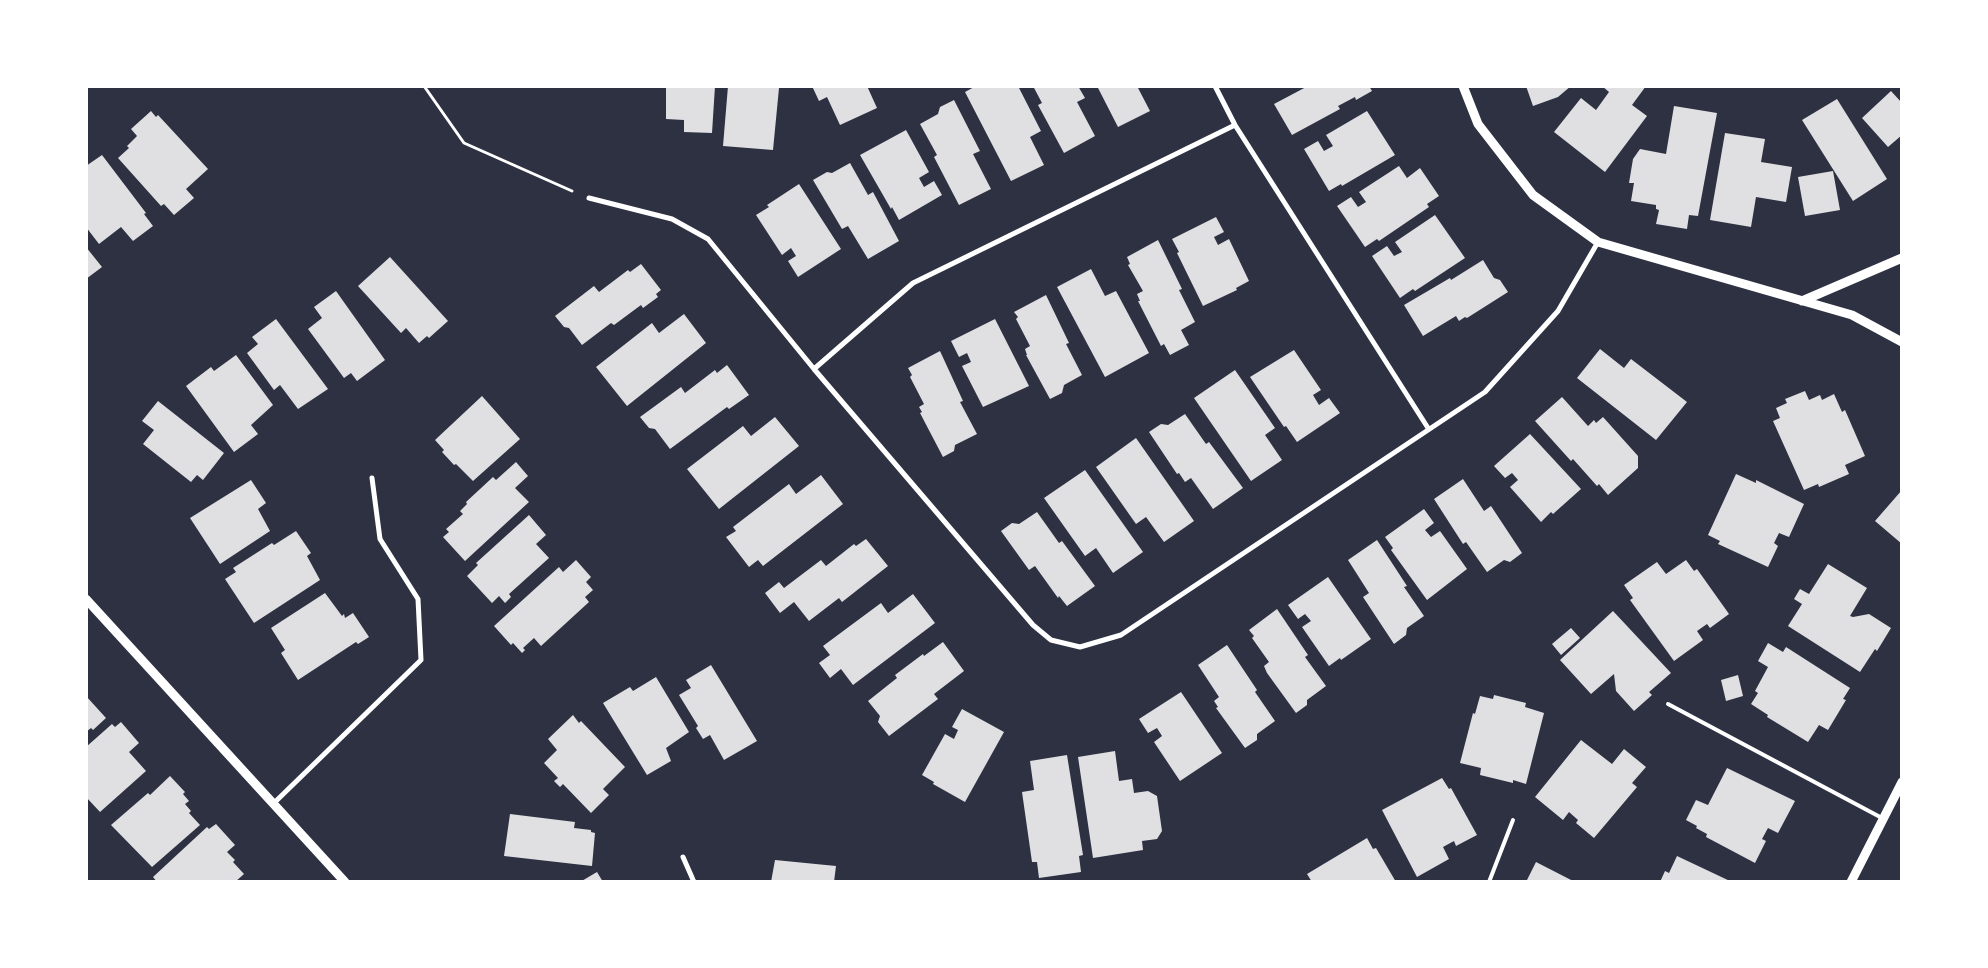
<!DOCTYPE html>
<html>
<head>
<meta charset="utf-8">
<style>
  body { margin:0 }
  #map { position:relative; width:1988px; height:968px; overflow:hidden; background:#2d3142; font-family:Roboto,sans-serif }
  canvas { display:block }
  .frame { position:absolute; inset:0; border:88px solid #fff; pointer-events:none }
</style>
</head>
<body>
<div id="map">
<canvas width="1988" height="968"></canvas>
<div class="frame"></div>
</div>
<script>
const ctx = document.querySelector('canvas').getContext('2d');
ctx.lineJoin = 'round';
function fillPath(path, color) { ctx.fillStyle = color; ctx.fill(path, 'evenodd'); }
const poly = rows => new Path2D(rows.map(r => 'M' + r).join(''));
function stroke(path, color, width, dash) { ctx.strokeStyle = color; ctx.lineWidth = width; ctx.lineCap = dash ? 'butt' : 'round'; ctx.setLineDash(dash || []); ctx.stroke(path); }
const building = poly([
  [666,86,715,86,712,133,684,132,684,120,666,119],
  [728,86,779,88,773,150,723,146],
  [812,86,867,86,877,108,840,125,827,97,819,101],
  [976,86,1018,86,1041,131,1030,137,1044,165,1011,181,965,92],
  [1033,86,1078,86,1085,98,1077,102,1095,136,1064,153,1038,105,1042,103],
  [1097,86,1137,86,1150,111,1118,127],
  [1308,86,1369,86,1372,91,1356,100,1355,97,1338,106,1340,109,1292,135,1274,104],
  [1526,86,1571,86,1558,97,1533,106],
  [1602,86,1646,86,1632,105,1647,116,1605,172,1554,132,1581,98,1596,110,1609,92],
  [1891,91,1902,103,1902,135,1888,147,1862,118],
  [1837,99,1887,179,1853,201,1802,120],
  [954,100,980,151,973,154,991,189,959,205,934,157,937,155,920,124,938,114,940,107],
  [1674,106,1717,113,1698,216,1689,215,1687,229,1656,224,1659,210,1656,209,1656,205,1631,201,1634,183,1629,183,1633,159,1640,149,1666,154],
  [151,111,156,117,158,115,208,169,186,189,194,198,174,215,164,204,161,206,118,158,129,148,127,146,137,136,131,129],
  [1367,111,1395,155,1342,186,1341,184,1329,191,1304,149,1318,141,1324,151,1333,146,1326,135],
  [906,130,929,172,919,178,924,187,934,181,942,195,899,220,892,207,891,209,860,155],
  [1725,133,1765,139,1761,162,1792,167,1786,202,1756,197,1751,227,1710,220],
  [102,155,146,213,144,214,153,226,133,241,121,227,99,244,86,227,86,166],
  [850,163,868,195,873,192,899,241,868,259,848,226,842,229,813,180,827,172,832,173],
  [1399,166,1407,178,1420,168,1439,196,1427,204,1429,207,1379,241,1377,239,1365,247,1337,206,1351,197,1358,207,1366,202,1359,192],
  [1833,171,1840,210,1805,216,1798,177],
  [799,184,841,249,798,277,788,261,796,256,791,248,782,255,756,215,769,207,767,205],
  [1435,215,1465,258,1415,291,1413,289,1400,298,1372,256,1387,246,1394,256,1402,252,1395,242],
  [1216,217,1224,232,1214,237,1218,245,1229,239,1249,281,1236,288,1237,290,1203,306,1177,253,1179,252,1172,239],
  [1158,240,1182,289,1179,290,1195,322,1181,330,1189,345,1170,355,1164,344,1161,346,1138,301,1140,301,1137,294,1143,291,1128,265,1130,264,1127,257],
  [86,247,102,267,86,279],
  [390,257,448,321,429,338,427,336,419,343,406,328,401,333,358,286],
  [1483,260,1494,278,1500,280,1508,292,1467,318,1465,317,1459,321,1456,316,1423,336,1404,305,1450,278,1451,280],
  [641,264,661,290,656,294,658,297,643,308,641,305,614,325,611,323,582,345,569,328,564,327,555,316,594,286,599,292,628,270,630,272],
  [1091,269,1105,296,1116,291,1149,353,1105,377,1057,287],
  [336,291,385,360,357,381,351,373,344,378,308,329,322,318,314,307],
  [1046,295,1069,343,1066,344,1082,375,1064,385,1062,393,1050,399,1026,355,1027,355,1025,349,1030,346,1016,319,1018,317,1014,312],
  [684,314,706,343,627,406,596,367,652,323,659,333],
  [276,319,328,389,298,409,280,385,274,390,247,353,258,344,252,337],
  [995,319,1029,386,983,407,962,366,971,362,967,353,959,357,951,341],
  [1600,349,1624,368,1631,359,1687,402,1656,440,1577,378],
  [1294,350,1321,390,1313,395,1319,405,1329,398,1340,413,1297,442,1286,426,1284,427,1250,377],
  [940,351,963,401,960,402,977,434,955,445,954,451,943,457,920,413,922,412,919,407,924,404,910,377,912,375,908,368],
  [236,355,273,405,251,425,258,434,234,452,186,386,211,367,214,371],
  [727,365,749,395,729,409,727,407,670,449,655,429,649,428,640,417,681,387,685,393,715,370,717,373],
  [1235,370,1275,428,1265,435,1282,460,1251,481,1194,398],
  [1805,391,1809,400,1820,395,1822,400,1834,394,1842,412,1845,410,1865,456,1845,465,1849,474,1819,487,1818,484,1804,490,1773,421,1780,418,1776,408,1787,403,1785,399],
  [482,396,520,439,473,481,456,464,454,465,442,452,444,450,435,440],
  [1562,397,1588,426,1594,420,1596,423,1603,417,1638,456,1638,468,1608,495,1599,484,1597,486,1573,459,1571,461,1535,421],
  [158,401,224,453,203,480,197,475,191,482,143,444,154,430,142,421],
  [1185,414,1206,444,1209,442,1243,488,1213,509,1191,478,1185,482,1179,473,1177,474,1149,432,1161,424,1168,425],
  [775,417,799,446,719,509,687,469,743,426,751,436],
  [1530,434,1581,489,1553,514,1551,512,1541,522,1510,487,1518,480,1512,473,1505,478,1494,466],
  [1136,438,1194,521,1164,542,1146,517,1136,524,1096,467],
  [516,462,528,476,515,488,529,502,465,561,443,537,449,532,446,529,463,514,460,511,467,504,466,502,493,477,496,480],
  [1085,470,1143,552,1113,573,1096,548,1085,556,1044,498],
  [1736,474,1756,483,1756,480,1804,504,1789,537,1779,533,1774,543,1778,546,1768,567,1718,544,1720,541,1708,535],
  [821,475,843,504,763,566,758,560,749,567,726,537,736,531,733,527,789,484,796,494],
  [1463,479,1484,511,1491,506,1522,553,1510,562,1504,560,1487,572,1466,542,1463,544,1434,499],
  [251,480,266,503,258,509,270,531,220,564,190,518],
  [1902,490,1902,544,1875,521],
  [1424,509,1434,523,1425,530,1431,537,1440,531,1467,569,1427,600,1391,550,1393,548,1385,537],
  [1037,512,1059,543,1062,541,1095,586,1067,606,1059,596,1058,598,1035,566,1029,570,1001,531,1012,523,1019,524],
  [529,515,546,535,536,544,549,558,509,594,511,597,505,603,499,596,492,603,467,576,478,565,476,563],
  [296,531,311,553,307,556,320,580,254,623,225,579,236,572,233,568,272,543,274,545],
  [866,539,888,566,842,602,839,598,809,621,794,602,780,613,765,593,779,582,784,588,821,560,826,566,854,544,856,546],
  [1377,540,1407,586,1404,587,1424,616,1407,628,1406,635,1394,644,1367,603,1363,597,1369,593,1348,560],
  [576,560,591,577,586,582,593,590,585,597,589,602,541,646,534,638,523,648,525,650,522,653,513,643,511,645,494,626,559,567,563,572],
  [1686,560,1694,571,1697,569,1729,614,1710,628,1707,624,1697,631,1703,640,1674,661,1630,600,1633,598,1624,585,1657,562,1666,574],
  [1828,564,1867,588,1850,616,1853,617,1869,614,1891,628,1877,651,1875,649,1860,672,1788,626,1802,604,1794,599,1800,589,1809,594],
  [1328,577,1371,639,1341,660,1340,658,1329,666,1302,627,1311,621,1305,614,1298,619,1288,605],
  [325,593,342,616,344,614,345,618,353,613,369,637,358,644,356,642,298,680,281,653,285,650,271,628],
  [913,594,935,623,853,685,841,669,830,678,819,663,830,655,823,646,881,603,888,613],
  [1277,609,1308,655,1305,657,1326,686,1307,700,1307,705,1296,713,1267,673,1264,666,1269,662,1252,638,1254,636,1249,630],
  [1613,611,1671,673,1649,692,1652,695,1634,711,1616,691,1614,674,1591,694,1560,660],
  [1571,628,1580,638,1561,655,1552,644],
  [943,642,964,671,934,694,938,699,889,736,878,722,880,716,868,701,897,678,895,675,923,654,924,656],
  [1768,643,1783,652,1786,647,1850,688,1843,699,1846,700,1828,730,1819,725,1808,742,1767,717,1768,715,1751,704,1758,693,1755,691,1768,667,1758,661],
  [1227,645,1257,690,1255,692,1275,721,1257,734,1257,740,1245,748,1216,708,1218,707,1214,701,1219,697,1198,665],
  [711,665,757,741,724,760,710,735,703,739,696,728,698,726,679,695,691,688,686,680],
  [1738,675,1743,696,1726,701,1721,680],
  [656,677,689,732,666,748,671,761,647,775,603,703,630,687,633,691],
  [1181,692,1222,753,1180,781,1154,742,1162,736,1157,728,1148,733,1139,719],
  [1494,695,1526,703,1525,707,1544,713,1526,784,1513,780,1513,783,1480,775,1481,768,1460,763,1473,713,1475,714,1480,696,1493,699],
  [86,696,106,718,93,730,91,728,86,732],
  [962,709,1004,732,965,802,933,784,934,782,922,775,945,734,954,739,958,730,952,727],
  [573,715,579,723,581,721,625,767,603,789,609,795,591,813,563,784,560,787,554,781,558,778,544,763,557,750,548,739],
  [121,722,139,743,129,752,146,771,100,812,86,797,86,747,112,724,115,727],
  [1581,740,1612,764,1624,749,1646,767,1632,783,1637,787,1594,838,1576,823,1578,820,1569,812,1563,820,1535,797],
  [1115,751,1119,781,1132,779,1134,793,1148,791,1157,796,1162,831,1157,839,1142,841,1143,850,1093,858,1078,757],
  [1067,755,1083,855,1079,856,1081,872,1039,878,1037,862,1032,862,1022,792,1034,790,1030,761],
  [1727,768,1795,801,1778,833,1768,828,1762,839,1766,841,1755,863,1706,837,1707,834,1696,828,1697,826,1686,820,1696,800,1708,805],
  [170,776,185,792,183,794,189,801,185,804,191,811,189,813,200,825,152,867,111,825,148,793,150,795],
  [1442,778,1449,789,1451,788,1477,835,1456,846,1454,841,1443,847,1449,859,1417,877,1382,810],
  [510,814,575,822,574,828,591,830,591,832,595,833,592,866,504,856],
  [216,824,235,845,227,852,235,860,233,862,244,874,235,882,157,882,153,877,207,827,209,829],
  [1367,838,1373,849,1376,848,1396,882,1312,882,1307,874],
  [1677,856,1732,882,1660,882,1665,871,1669,873],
  [775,860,836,866,834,882,771,882],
  [1536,862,1575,882,1526,882],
  [597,872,603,882,580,882]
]);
const path = poly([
  [424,86,464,143,572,191]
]);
const service = poly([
  [1668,704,1882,818],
  [1489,882,1513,820]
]);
const minor = poly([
  [1215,86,1235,125,1428,428],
  [589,198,672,219,708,239,814,369,1033,625,1051,640,1080,647,1121,635,1485,392,1558,311,1598,242],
  [814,369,913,283,1235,125],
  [274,803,421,660,418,599,380,539,372,478],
  [683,857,694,882]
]);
const tertiary = poly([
  [1463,86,1478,124,1533,195,1598,242,1852,315,1902,342],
  [1802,301,1902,258],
  [86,599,345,882],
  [1851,882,1902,782]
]);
fillPath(building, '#e0e0e3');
stroke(path, '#fff', 3);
stroke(service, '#fff', 4);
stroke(minor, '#fff', 5);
stroke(tertiary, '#fff', 9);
</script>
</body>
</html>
